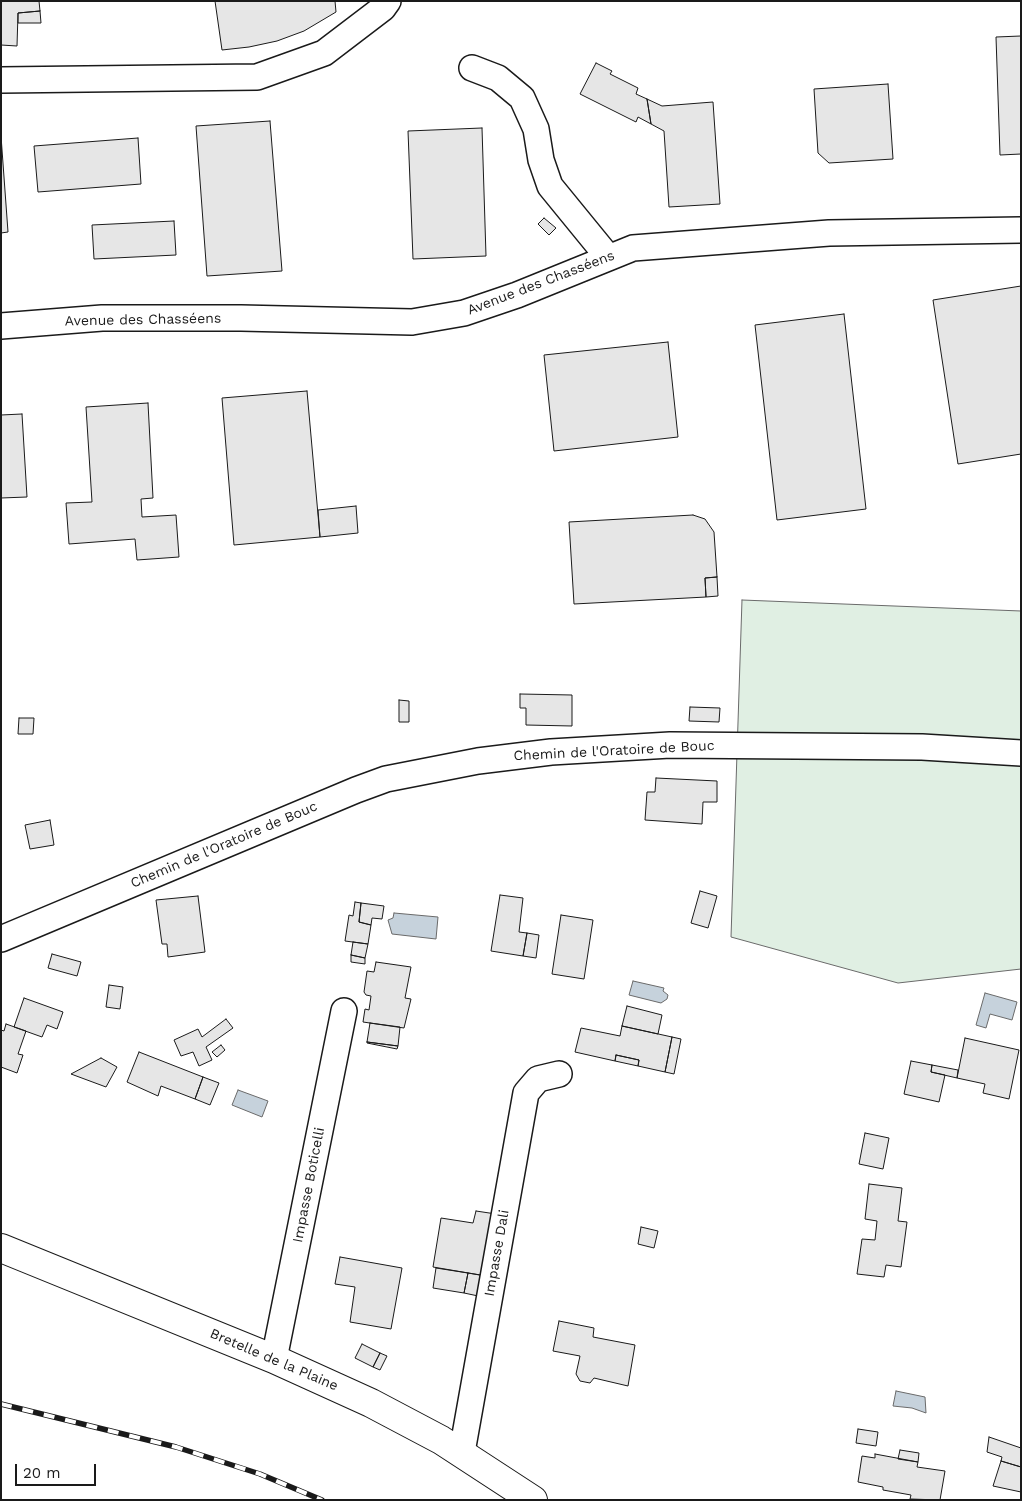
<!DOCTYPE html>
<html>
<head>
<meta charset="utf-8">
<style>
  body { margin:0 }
  #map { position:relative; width:1022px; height:1501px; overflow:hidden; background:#fff; font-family:"Work Sans",sans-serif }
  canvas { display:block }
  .frame { position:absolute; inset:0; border:2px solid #1a1a1a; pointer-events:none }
  .scale { position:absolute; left:15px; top:1464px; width:81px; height:22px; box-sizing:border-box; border:2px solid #1a1a1a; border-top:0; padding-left:6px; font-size:15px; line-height:18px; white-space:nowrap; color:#1a1a1a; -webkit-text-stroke:4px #fff; paint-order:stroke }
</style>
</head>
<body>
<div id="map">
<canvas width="1022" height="1501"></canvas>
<div class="frame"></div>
<div class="scale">20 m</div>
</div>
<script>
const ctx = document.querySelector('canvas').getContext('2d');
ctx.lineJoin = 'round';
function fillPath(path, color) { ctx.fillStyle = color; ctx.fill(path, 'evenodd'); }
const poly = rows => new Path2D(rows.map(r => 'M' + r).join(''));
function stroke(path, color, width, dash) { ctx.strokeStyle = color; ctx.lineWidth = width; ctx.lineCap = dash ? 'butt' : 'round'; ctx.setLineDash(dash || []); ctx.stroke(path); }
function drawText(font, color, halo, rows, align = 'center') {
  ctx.font = font + ' "Work Sans",sans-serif'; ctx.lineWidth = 4; ctx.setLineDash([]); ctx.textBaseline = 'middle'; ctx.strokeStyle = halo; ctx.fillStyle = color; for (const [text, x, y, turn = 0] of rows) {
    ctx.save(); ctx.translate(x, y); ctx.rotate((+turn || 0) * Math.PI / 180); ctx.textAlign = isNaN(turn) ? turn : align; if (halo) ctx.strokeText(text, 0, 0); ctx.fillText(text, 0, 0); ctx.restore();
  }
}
const green = poly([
  [742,600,1021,611,1021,969,898,983,731,937,742,600]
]);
const water = poly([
  [394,913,438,917,436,939,392,934,388,920,393,918,394,913],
  [633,981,664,988,663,991,668,995,667,999,661,1003,629,995,633,981],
  [985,993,1017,1002,1012,1020,990,1014,986,1028,976,1025,985,993],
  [238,1090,268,1101,262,1117,232,1105,238,1090],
  [896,1391,925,1397,926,1413,912,1408,893,1406,896,1391]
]);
const building = poly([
  [1,1,39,1,40,11,18,13,17,46,1,45,1,1],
  [215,1,335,1,336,12,304,31,277,41,249,47,222,50,215,1],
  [40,11,41,23,18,23,18,13,40,11],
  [1021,36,1021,154,1000,155,996,37,1021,36],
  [596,63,612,71,610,74,638,88,636,94,647,99,651,124,638,117,636,122,580,94,596,63],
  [888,84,893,159,829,163,818,153,814,89,888,84],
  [647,99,662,106,713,102,720,204,669,207,664,131,651,124,647,99],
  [270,121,282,271,207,276,196,126,270,121],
  [482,128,486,256,413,259,408,131,482,128],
  [1,136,8,232,1,233,1,136],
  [138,138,141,184,38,192,34,146,138,138],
  [544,218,556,228,549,235,538,224,544,218],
  [174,221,176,255,94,259,92,225,174,221],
  [1021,286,1021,454,958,464,933,300,1021,286],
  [844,314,866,509,777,520,755,325,844,314],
  [668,342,678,437,554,451,544,355,668,342],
  [307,391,320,537,234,545,222,398,307,391],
  [148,403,153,498,141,499,142,517,176,515,179,557,137,560,135,539,69,544,66,503,92,502,86,407,148,403],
  [22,414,27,497,1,498,1,415,22,414],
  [356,506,358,533,320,537,318,510,356,506],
  [693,515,705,519,714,532,717,577,705,578,706,597,574,604,569,522,693,515],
  [717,577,718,596,706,597,705,578,717,577],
  [520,694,572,695,572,726,526,725,526,708,520,708,520,694],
  [399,700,409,701,409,722,399,722,399,700],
  [690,707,720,708,719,722,689,721,690,707],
  [19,718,34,718,33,734,18,734,19,718],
  [656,778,717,781,717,802,703,802,702,824,645,820,647,792,655,792,656,778],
  [50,820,54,845,30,849,25,825,50,820],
  [700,891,717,896,708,928,691,923,700,891],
  [500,895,523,898,519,932,527,933,523,956,491,951,500,895],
  [198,896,205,952,168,957,167,944,162,944,156,900,198,896],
  [355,902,361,903,359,922,371,925,368,944,345,941,349,915,353,916,355,902],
  [361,903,384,906,382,919,372,918,371,925,359,922,361,903],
  [561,915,593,920,584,979,552,974,561,915],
  [527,933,539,935,536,958,523,956,527,933],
  [353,942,368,944,365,958,351,955,353,942],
  [52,954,81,962,77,976,48,968,52,954],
  [351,955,365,958,365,964,351,962,351,955],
  [376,962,411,967,405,998,411,999,404,1028,363,1022,365,1009,369,1010,371,996,366,995,364,992,367,971,374,972,376,962],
  [109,985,123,987,120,1009,106,1007,109,985],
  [24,998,63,1012,57,1029,47,1025,42,1037,14,1027,24,998],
  [627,1006,662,1015,658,1034,622,1026,627,1006],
  [226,1019,233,1028,206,1047,212,1060,199,1066,193,1052,181,1056,174,1040,198,1029,202,1037,226,1019],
  [370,1023,400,1027,398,1046,367,1042,370,1023],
  [6,1024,26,1031,18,1054,23,1055,17,1073,1,1067,1,1030,4,1031,6,1024],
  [622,1026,672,1037,665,1072,638,1066,639,1060,616,1055,615,1061,575,1052,581,1028,620,1036,622,1026],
  [672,1037,681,1039,674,1074,665,1072,672,1037],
  [965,1038,1019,1050,1009,1099,983,1093,985,1084,957,1078,965,1038],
  [367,1042,398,1046,397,1049,367,1043,367,1042],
  [221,1045,225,1050,217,1057,212,1052,221,1045],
  [139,1052,203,1077,195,1099,161,1086,158,1096,127,1082,139,1052],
  [616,1055,639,1060,638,1066,615,1061,616,1055],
  [101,1058,117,1067,106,1087,71,1074,101,1058],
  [911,1061,932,1065,931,1072,945,1075,939,1102,904,1094,911,1061],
  [932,1065,958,1070,957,1078,931,1072,932,1065],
  [203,1077,219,1083,210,1105,195,1099,203,1077],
  [865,1133,889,1138,883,1169,859,1164,865,1133],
  [869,1184,902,1188,898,1221,907,1222,901,1267,886,1265,884,1277,857,1274,862,1239,875,1240,877,1221,865,1219,869,1184],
  [476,1211,496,1214,486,1276,433,1267,441,1218,473,1223,476,1211],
  [641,1227,658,1231,654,1248,638,1244,641,1227],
  [340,1257,402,1268,391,1329,350,1322,355,1287,335,1284,340,1257],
  [436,1268,468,1273,464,1293,433,1288,436,1268],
  [468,1273,486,1276,483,1297,464,1293,468,1273],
  [559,1321,594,1328,593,1337,635,1345,628,1386,594,1378,590,1383,580,1381,576,1374,580,1356,553,1351,559,1321],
  [362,1344,380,1353,373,1367,355,1358,362,1344],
  [380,1353,387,1356,380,1370,373,1367,380,1353],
  [858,1429,878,1432,876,1446,856,1443,858,1429],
  [989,1437,1021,1448,1021,1467,1001,1461,1002,1457,987,1452,989,1437],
  [900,1450,919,1453,918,1462,898,1459,900,1450],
  [875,1454,918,1462,917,1467,945,1471,940,1500,910,1499,911,1495,883,1490,883,1487,858,1482,862,1456,875,1458,875,1454],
  [1001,1461,1021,1467,1021,1492,993,1486,1001,1461]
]);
const street = poly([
  [472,68,498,78,522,98,536,129,541,160,550,186,608,257],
  [1,80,257,77,324,53,383,8,388,1],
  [1,326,102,318,241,318,412,322,464,313,517,295,633,248,829,233,1021,230],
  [1,939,356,790,386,779,478,761,551,752,670,745,922,747,1021,753],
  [274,1359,344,1011],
  [462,1452,526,1093,538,1079,559,1074]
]);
const secondary = poly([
  [1,1248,274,1359,371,1403,441,1440,533,1500]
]);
const rail = poly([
  [1,1404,176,1447,260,1474,322,1500]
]);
const streetNames = [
  ["Avenue des Chasséens",541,283,-21],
  ["Avenue des Chasséens",143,320,-1],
  ["Chemin de l'Oratoire de Bouc",614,751,-3],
  ["Chemin de l'Oratoire de Bouc",224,845,-23],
  ["Impasse Boticelli",309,1185,-79],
  ["Impasse Dali",497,1253,-80],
  ["Bretelle de la Plaine",274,1360,23]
];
fillPath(green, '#e0efe3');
stroke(green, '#6a6a6a', 1);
fillPath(water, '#c6d2dc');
stroke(water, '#6a6a6a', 1);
fillPath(building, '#e6e6e6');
stroke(building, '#1a1a1a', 1);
stroke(street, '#1a1a1a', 28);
stroke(secondary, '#1a1a1a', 30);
stroke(street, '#fff', 25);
stroke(secondary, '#fff', 28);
stroke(rail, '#1a1a1a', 5.5);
stroke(rail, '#fff', 4, [11]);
drawText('14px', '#1a1a1a', '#fff', streetNames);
</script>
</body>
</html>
